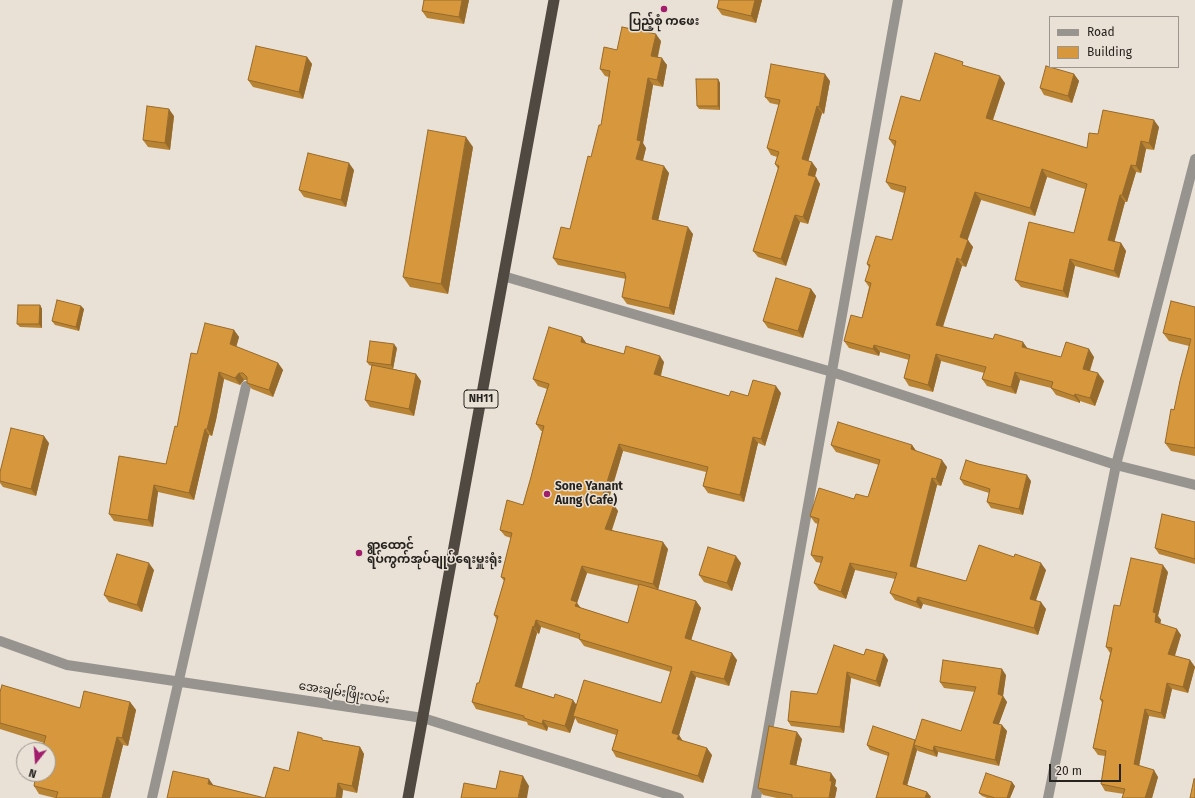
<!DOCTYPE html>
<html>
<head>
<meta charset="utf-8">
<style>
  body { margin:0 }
  #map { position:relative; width:1195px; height:798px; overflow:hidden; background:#e9e1d6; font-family:"Fira Sans",sans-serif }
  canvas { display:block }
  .legend { position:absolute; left:1049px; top:16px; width:130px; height:52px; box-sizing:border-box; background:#e9e1d6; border:1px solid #9b958d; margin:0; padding:5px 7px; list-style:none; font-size:12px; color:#26231f }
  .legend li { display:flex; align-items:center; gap:8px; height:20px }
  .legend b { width:20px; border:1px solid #9b958d }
  .north { position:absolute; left:16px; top:742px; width:40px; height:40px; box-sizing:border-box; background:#e9e1d6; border:1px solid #9b958d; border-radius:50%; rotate:197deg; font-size:11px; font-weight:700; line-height:16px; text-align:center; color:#26231f }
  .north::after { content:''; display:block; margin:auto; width:14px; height:18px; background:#a21e6c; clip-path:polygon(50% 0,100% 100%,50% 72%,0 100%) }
  .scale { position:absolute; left:1049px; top:764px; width:72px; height:18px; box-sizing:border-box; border:2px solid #26231f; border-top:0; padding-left:5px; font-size:12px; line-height:14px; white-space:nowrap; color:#26231f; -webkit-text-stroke:3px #e9e1d6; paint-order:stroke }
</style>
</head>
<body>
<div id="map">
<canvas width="1195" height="798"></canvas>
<ul class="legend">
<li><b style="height:5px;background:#97948f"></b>Road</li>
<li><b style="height:11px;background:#d7983d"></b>Building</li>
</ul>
<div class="north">N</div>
<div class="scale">20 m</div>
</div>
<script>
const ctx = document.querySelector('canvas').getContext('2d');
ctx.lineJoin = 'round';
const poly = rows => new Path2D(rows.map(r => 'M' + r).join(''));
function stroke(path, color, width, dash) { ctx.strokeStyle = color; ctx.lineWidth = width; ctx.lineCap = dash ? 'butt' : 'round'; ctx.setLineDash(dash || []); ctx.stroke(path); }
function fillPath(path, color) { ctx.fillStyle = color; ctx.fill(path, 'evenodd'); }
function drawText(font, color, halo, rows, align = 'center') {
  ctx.font = font + ' "Fira Sans","Noto Sans Myanmar",sans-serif'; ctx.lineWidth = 3; ctx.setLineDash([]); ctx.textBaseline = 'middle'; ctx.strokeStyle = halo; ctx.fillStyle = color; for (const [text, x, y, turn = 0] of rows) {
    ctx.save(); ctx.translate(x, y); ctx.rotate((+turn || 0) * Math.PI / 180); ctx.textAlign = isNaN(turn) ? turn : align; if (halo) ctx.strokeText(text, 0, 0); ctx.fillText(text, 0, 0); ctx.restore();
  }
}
const minor = poly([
  [503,276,832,372,1116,465,1195,485],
  [0,641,67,665,423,718,679,798],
  [152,798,246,386],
  [756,798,898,0],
  [1048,798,1116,465,1195,159]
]);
const trunk = poly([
  [408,798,554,0]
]);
const wall = poly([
  [469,0,464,24,427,18,422,11],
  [719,0,762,0,756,23,722,15,717,8],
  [661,41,658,57,667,65,663,87,653,85,643,143,646,148,643,161,669,173,658,220,693,234,674,315,627,304,622,297,626,279,558,265,553,258,570,229,601,125,609,77,605,76,600,69,617,50],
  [307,57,312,64,303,99,253,87,248,80],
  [966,66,1005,83,993,120,1087,148,1098,134,1159,127,1154,150,1146,149,1141,173,1136,172,1127,202,1125,202,1114,242,1121,243,1126,251,1119,278,1075,266,1068,298,1021,287,1015,280,1074,233,1085,189,1047,177,1035,216,981,200,967,240,973,247,966,267,962,266,943,327,1061,357,1094,357,1090,371,1104,381,1095,406,1080,401,1080,403,1056,395,1051,388,1020,380,1016,394,987,386,982,379,984,373,941,361,933,392,909,386,904,378,909,360,880,352,879,356,849,348,844,341,862,318,869,287,865,281,869,268,867,264,892,240,904,193,891,189,886,182,895,146,894,146,889,139,920,101],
  [1074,74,1079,81,1072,103,1044,95,1040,88],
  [718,79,720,83,720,110,699,109,697,106],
  [830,81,824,114,822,113,808,161,817,169,815,177,816,177,820,184,808,224,800,222,786,266,758,257,753,251,778,169,775,164,777,157,771,155,767,148,779,105,770,103,765,97],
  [174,116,170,150,148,147,143,140],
  [473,147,448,294,410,287,403,277],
  [354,170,346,207,304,197,299,190],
  [811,289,816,296,803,338,768,328,763,321],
  [40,305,42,309,42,328,20,327,17,324],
  [81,306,84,309,79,331,55,325,52,321],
  [1195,307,1195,456,1171,451,1165,443,1174,410,1189,346,1169,341,1163,333],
  [234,330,239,337,236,347,278,363,283,370,273,397,252,389,247,383,247,380,244,380,240,385,224,379,216,420,212,436,209,435,194,500,158,492,153,527,114,521,109,514,166,464,177,427,197,354],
  [582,337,586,343,624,354,664,362,661,376,729,396,748,396,781,393,765,446,758,443,744,502,708,493,703,486,706,472,623,451,608,503,614,505,618,511,612,530,668,549,658,590,696,601,701,608,691,640,737,660,729,686,696,677,679,735,683,741,712,755,703,783,616,757,612,750,616,735,578,723,575,718,570,733,548,727,547,731,528,725,527,722,476,709,472,702,479,683,497,620,494,615,504,581,501,577,511,538,505,536,500,530,523,505,531,477,542,431,541,431,536,424,547,389,538,386,533,379],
  [587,573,639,586,628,623,581,608,577,603],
  [541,627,579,639,584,646,671,672,661,703,576,704,522,688,537,633,539,634],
  [397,348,393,369,416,374,421,381,414,416,370,407,365,400,372,366,369,365,367,362],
  [49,443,36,496,3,487,0,483,0,472],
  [831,445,912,445,916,451,947,467,941,486,937,485,916,568,966,581,1046,570,1036,600,1046,609,1038,635,923,604,921,609,895,600,890,593,895,579,855,570,846,599,819,590,814,583,821,563,816,562,811,555,818,524,815,523,810,516,854,499,868,497,879,465,836,452],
  [960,479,1031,481,1023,515,991,508,987,502,989,493,964,485],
  [1195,522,1195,564,1159,554,1155,548],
  [741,563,732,591,704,582,699,575],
  [154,570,142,612,109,602,104,595],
  [1168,572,1158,616,1161,620,1160,624,1181,635,1175,656,1190,660,1195,667,1188,693,1172,689,1165,719,1149,716,1139,766,1158,777,1152,798,1122,798,1124,794,1105,791,1101,784,1105,756,1098,755,1093,748,1102,703,1100,699,1110,653,1106,647,1120,606],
  [884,654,888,660,880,687,851,678,844,733,791,726,788,721,817,694,864,655],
  [1006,675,1003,696,1007,702,999,724,1007,731,999,766,938,752,937,757,918,751,917,750,907,786,927,792,931,797,876,798,888,756,870,750,867,745,915,740,961,731,975,692,944,688,940,682],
  [0,692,80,708,130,702,136,710,128,746,123,745,110,798,55,798,39,794,34,786,44,743,0,729],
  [802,739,796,766,836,780,835,786,837,788,835,798,777,798,763,795,758,788],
  [324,740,360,747,364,754,357,793,343,790,342,798,167,798,214,786,265,798,289,771],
  [1015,786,1010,798,987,798,982,796,979,793]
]);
const shadedWall = poly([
  [462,0,469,0,464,24,459,17],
  [755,0,762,0,756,23,751,16],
  [656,34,661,41,656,63,651,56],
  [307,57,312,64,303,99,299,92],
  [662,58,667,65,663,87,657,80],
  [825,74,830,81,824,114,819,107],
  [1074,74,1079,81,1072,103,1068,96],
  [1000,76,1005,83,991,125,986,118],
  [648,78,653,85,643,143,646,148,641,167,636,159,637,140],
  [718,79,720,83,720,110,718,106],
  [817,106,822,113,807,166,802,159],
  [169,109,174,116,170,150,165,143],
  [1154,120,1159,127,1154,150,1149,143],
  [466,137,473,147,448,294,441,284],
  [1141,141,1146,149,1141,173,1136,166],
  [812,162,817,169,813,182,808,175],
  [349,163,354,170,346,207,341,200],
  [1131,165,1136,172,1127,202,1122,195],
  [664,166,669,173,657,226,652,219],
  [1042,169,1047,177,1035,216,1030,208],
  [816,177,820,184,808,224,803,217],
  [975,192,981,200,966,245,960,237],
  [1120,195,1125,202,1113,247,1108,240],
  [795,215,800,222,786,266,781,259],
  [688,227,693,234,674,315,669,308],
  [968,240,973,247,966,267,961,260],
  [1121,243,1126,251,1119,278,1114,271],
  [957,258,962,266,941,332,936,325],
  [1070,259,1075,266,1068,298,1063,291],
  [811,289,816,296,803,338,798,331],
  [40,305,42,309,42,328,39,324],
  [81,306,84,309,79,331,76,327],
  [234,330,239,337,235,351,230,344],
  [582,337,587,344,581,342],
  [1023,342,1028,349,1022,347],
  [394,344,397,348,393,369,391,365],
  [874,345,880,352,879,356,873,349],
  [1089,349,1094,357,1088,376,1083,369],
  [936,354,941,361,933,392,928,385],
  [660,356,664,362,659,381,654,374],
  [278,363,283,370,273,397,269,390],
  [219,372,224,379,216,420,212,436,207,429],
  [1015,372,1020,380,1016,394,1011,387],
  [239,373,244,380,240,385,235,378],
  [1098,373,1104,381,1095,406,1090,398],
  [416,374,421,381,414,416,409,409],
  [776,386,781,393,765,446,761,439],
  [1075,394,1080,401,1080,403,1074,396],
  [205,429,209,435,194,500,189,493],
  [44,436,49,443,36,496,31,489],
  [753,437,758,443,744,502,740,495],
  [619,444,623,451,606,507,601,501],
  [912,445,917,452,911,449],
  [942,460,947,467,941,486,936,479],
  [1027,475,1031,481,1023,515,1019,509],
  [932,478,937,485,915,573,910,566],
  [154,485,158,492,153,527,148,520],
  [614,505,618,511,610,535,605,529],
  [663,542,668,549,658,590,653,584],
  [736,556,741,563,732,591,727,583],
  [149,563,154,570,142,612,137,605],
  [850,563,855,570,846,599,841,592],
  [1041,563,1046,570,1034,606,1030,599],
  [1163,565,1168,572,1158,616,1161,620,1159,629,1155,622,1153,612],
  [582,566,587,573,577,603,581,609,580,613,571,600],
  [918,597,923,604,921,609,916,602],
  [696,601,701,608,690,644,685,638],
  [1041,602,1046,609,1038,635,1034,628],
  [536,620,541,627,539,634,534,627],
  [533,626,537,633,520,693,515,686],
  [1177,629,1181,635,1173,661,1168,654],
  [732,653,737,660,729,686,724,679],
  [884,654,888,660,880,687,876,681],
  [1190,660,1195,667,1188,693,1183,687],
  [1002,669,1006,675,1003,696,1007,702,997,729,993,723],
  [691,671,696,677,679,735,683,742,682,746,672,733],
  [847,672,851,678,844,733,840,727],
  [1167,683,1172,689,1165,719,1161,713],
  [573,700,578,707,573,716,575,718,570,733,565,726],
  [130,702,136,710,128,746,122,738],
  [1145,709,1149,716,1138,771,1134,764],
  [543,720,548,727,547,731,542,724],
  [1002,725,1007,731,999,766,995,760],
  [797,732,802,739,795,771,790,764],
  [117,737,123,745,110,798,102,798],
  [914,745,917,750,906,789,903,784],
  [934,746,938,752,937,757,933,751],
  [360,747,364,754,357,793,352,786],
  [707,748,712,755,703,783,698,776],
  [1154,770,1158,777,1152,798,1145,798],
  [831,773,836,780,835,786,837,788,835,798,829,798,830,781],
  [523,776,529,786,527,798,518,798],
  [209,779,214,786,208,784],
  [1012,782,1015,786,1010,798,1007,798],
  [338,783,343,790,342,798,336,798],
  [927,792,931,797,930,798,925,798]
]);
const building = poly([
  [424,0,462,0,459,17,422,11,424,0],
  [719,0,755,0,751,16,717,8,719,0],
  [622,27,656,34,651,56,662,58,657,80,648,78,637,140,641,141,636,159,664,166,652,219,688,227,669,308,622,297,626,276,625,276,625,273,553,258,561,227,570,229,588,156,591,157,599,125,601,125,610,71,600,69,604,47,617,50,622,27],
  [256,46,307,57,299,92,248,80,256,46],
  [935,53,963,62,962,65,1000,76,986,118,1087,148,1089,133,1098,134,1103,110,1154,120,1149,143,1141,141,1136,166,1131,165,1122,195,1120,195,1108,240,1121,243,1114,271,1070,259,1063,291,1015,280,1029,222,1074,233,1087,184,1042,169,1030,208,975,192,960,237,968,240,961,260,957,258,936,325,993,339,995,334,1023,342,1022,347,1061,357,1066,342,1089,349,1083,369,1098,373,1090,398,1075,394,1074,396,1051,388,1053,382,1015,372,1011,387,982,379,986,367,936,354,928,385,904,378,910,355,874,345,873,349,844,341,851,315,862,318,871,283,865,281,870,265,867,264,876,236,892,240,906,187,886,182,896,141,889,139,901,96,920,101,935,53],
  [771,64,825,74,819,107,817,106,802,159,812,162,808,175,816,177,803,217,795,215,781,259,753,251,779,166,775,164,779,152,767,148,780,100,765,97,771,64],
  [1046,66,1074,74,1068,96,1040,88,1046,66],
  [696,79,718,79,718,106,697,106,696,79],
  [147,106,169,109,165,143,143,140,147,106],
  [428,130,466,137,441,284,403,277,428,130],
  [308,153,349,163,341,200,299,190,308,153],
  [776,278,811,289,798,331,763,321,776,278],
  [57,300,81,306,76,327,52,321,57,300],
  [1171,301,1195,307,1195,448,1165,443,1171,409,1174,410,1180,381,1191,339,1163,333,1171,301],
  [18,305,40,305,39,324,17,324,18,305],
  [205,323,234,330,230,344,278,363,269,390,247,383,247,377,243,373,239,373,235,378,219,372,211,413,207,429,205,429,189,493,154,485,148,520,109,514,119,456,166,464,175,426,177,427,191,353,197,354,205,323],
  [549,327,582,337,581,342,624,354,626,346,660,356,654,374,729,396,731,391,748,396,753,380,776,386,761,439,753,437,740,495,703,486,708,467,619,444,601,501,614,505,605,529,663,542,653,584,582,566,571,600,577,602,575,606,628,623,639,584,696,601,685,638,732,653,724,679,691,671,672,733,679,735,677,739,707,748,698,776,612,750,618,730,573,716,584,680,661,703,672,667,579,639,580,634,536,620,534,627,533,626,515,686,554,698,555,694,573,700,565,726,543,720,542,724,524,718,524,716,472,702,477,683,479,683,498,616,494,615,505,578,501,577,512,533,500,530,507,500,523,505,531,477,544,426,536,424,549,384,533,379,549,327],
  [370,341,394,344,391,365,367,362,370,341],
  [372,365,416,374,409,409,365,400,372,365],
  [838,422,912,445,911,449,942,460,936,479,932,478,910,566,966,581,979,545,1014,557,1015,554,1041,563,1030,599,1041,602,1034,628,918,597,916,602,890,593,897,573,850,563,841,592,814,583,823,557,811,555,819,519,810,516,819,488,854,499,856,494,868,497,880,460,831,445,838,422],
  [11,428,44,436,31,489,0,481,0,472,11,428],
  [966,460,978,464,1027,475,1019,509,987,502,990,489,960,479,966,460],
  [1162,514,1195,522,1195,559,1155,548,1162,514],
  [708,547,736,556,727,583,699,575,708,547],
  [117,554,149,563,137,605,104,595,117,554],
  [1131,558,1163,565,1153,612,1156,613,1155,622,1177,629,1168,654,1190,660,1183,687,1167,683,1161,713,1145,709,1134,764,1154,770,1145,798,1122,798,1125,789,1101,784,1106,751,1093,748,1103,700,1100,699,1112,648,1106,647,1114,605,1120,606,1131,558],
  [834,645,864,655,866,649,884,654,876,681,847,672,840,727,788,721,791,691,817,694,834,645],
  [943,660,1002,669,998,694,1003,696,993,723,1002,725,995,760,934,746,933,751,914,745,922,719,961,731,976,687,940,682,943,660],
  [2,685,80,708,84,691,130,702,122,738,117,737,102,798,56,798,58,792,34,786,36,774,48,774,48,750,42,750,46,736,0,723,0,692,2,685],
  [769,726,797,732,790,764,831,773,830,781,832,781,829,798,792,798,792,795,758,788,769,726],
  [873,726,915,740,903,784,927,792,925,798,876,798,889,753,867,745,873,726],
  [298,732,322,738,322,740,360,747,352,786,338,783,336,798,167,798,173,771,209,779,208,784,265,798,274,767,289,771,298,732],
  [500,771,523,776,518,798,461,798,464,783,496,789,500,771],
  [986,773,1012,782,1007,798,995,798,979,793,986,773],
  [1194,779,1195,779,1195,798,1190,798,1194,779]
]);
const markers = [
  [664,9,4,"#a21e6c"],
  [547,494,4,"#a21e6c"],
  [359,553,4,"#a21e6c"]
];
const shields = [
  [481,399,34]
];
const shieldNames = [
  ["NH11",481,399]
];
const poiNames = [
  ["ပြည့်စုံ ကဖေး",664,22,"center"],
  ["Sone Yanant",555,487],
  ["Aung (Cafe)",555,501],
  ["ရွာထောင်",367,546],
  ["ရပ်ကွက်အုပ်ချုပ်ရေးမှူးရုံး",367,560]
];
const streetNames = [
  ["အေးချမ်းဖြိုးလမ်း",344,693,9]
];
stroke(minor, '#97948f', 10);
stroke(trunk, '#504941', 11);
fillPath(wall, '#b98334');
fillPath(shadedWall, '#966a2b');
fillPath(building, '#d7983d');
stroke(building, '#966a2b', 1);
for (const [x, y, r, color] of markers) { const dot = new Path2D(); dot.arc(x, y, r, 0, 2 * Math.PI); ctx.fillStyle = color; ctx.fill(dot); stroke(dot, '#e9e1d6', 1.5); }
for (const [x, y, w] of shields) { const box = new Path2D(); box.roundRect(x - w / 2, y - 9, w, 18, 3); ctx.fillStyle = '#e9e1d6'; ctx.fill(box); stroke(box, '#26231f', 1); }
drawText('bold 11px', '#26231f', null, shieldNames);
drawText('bold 12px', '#26231f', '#e9e1d6', poiNames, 'left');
drawText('12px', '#26231f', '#e9e1d6', streetNames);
</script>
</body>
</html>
